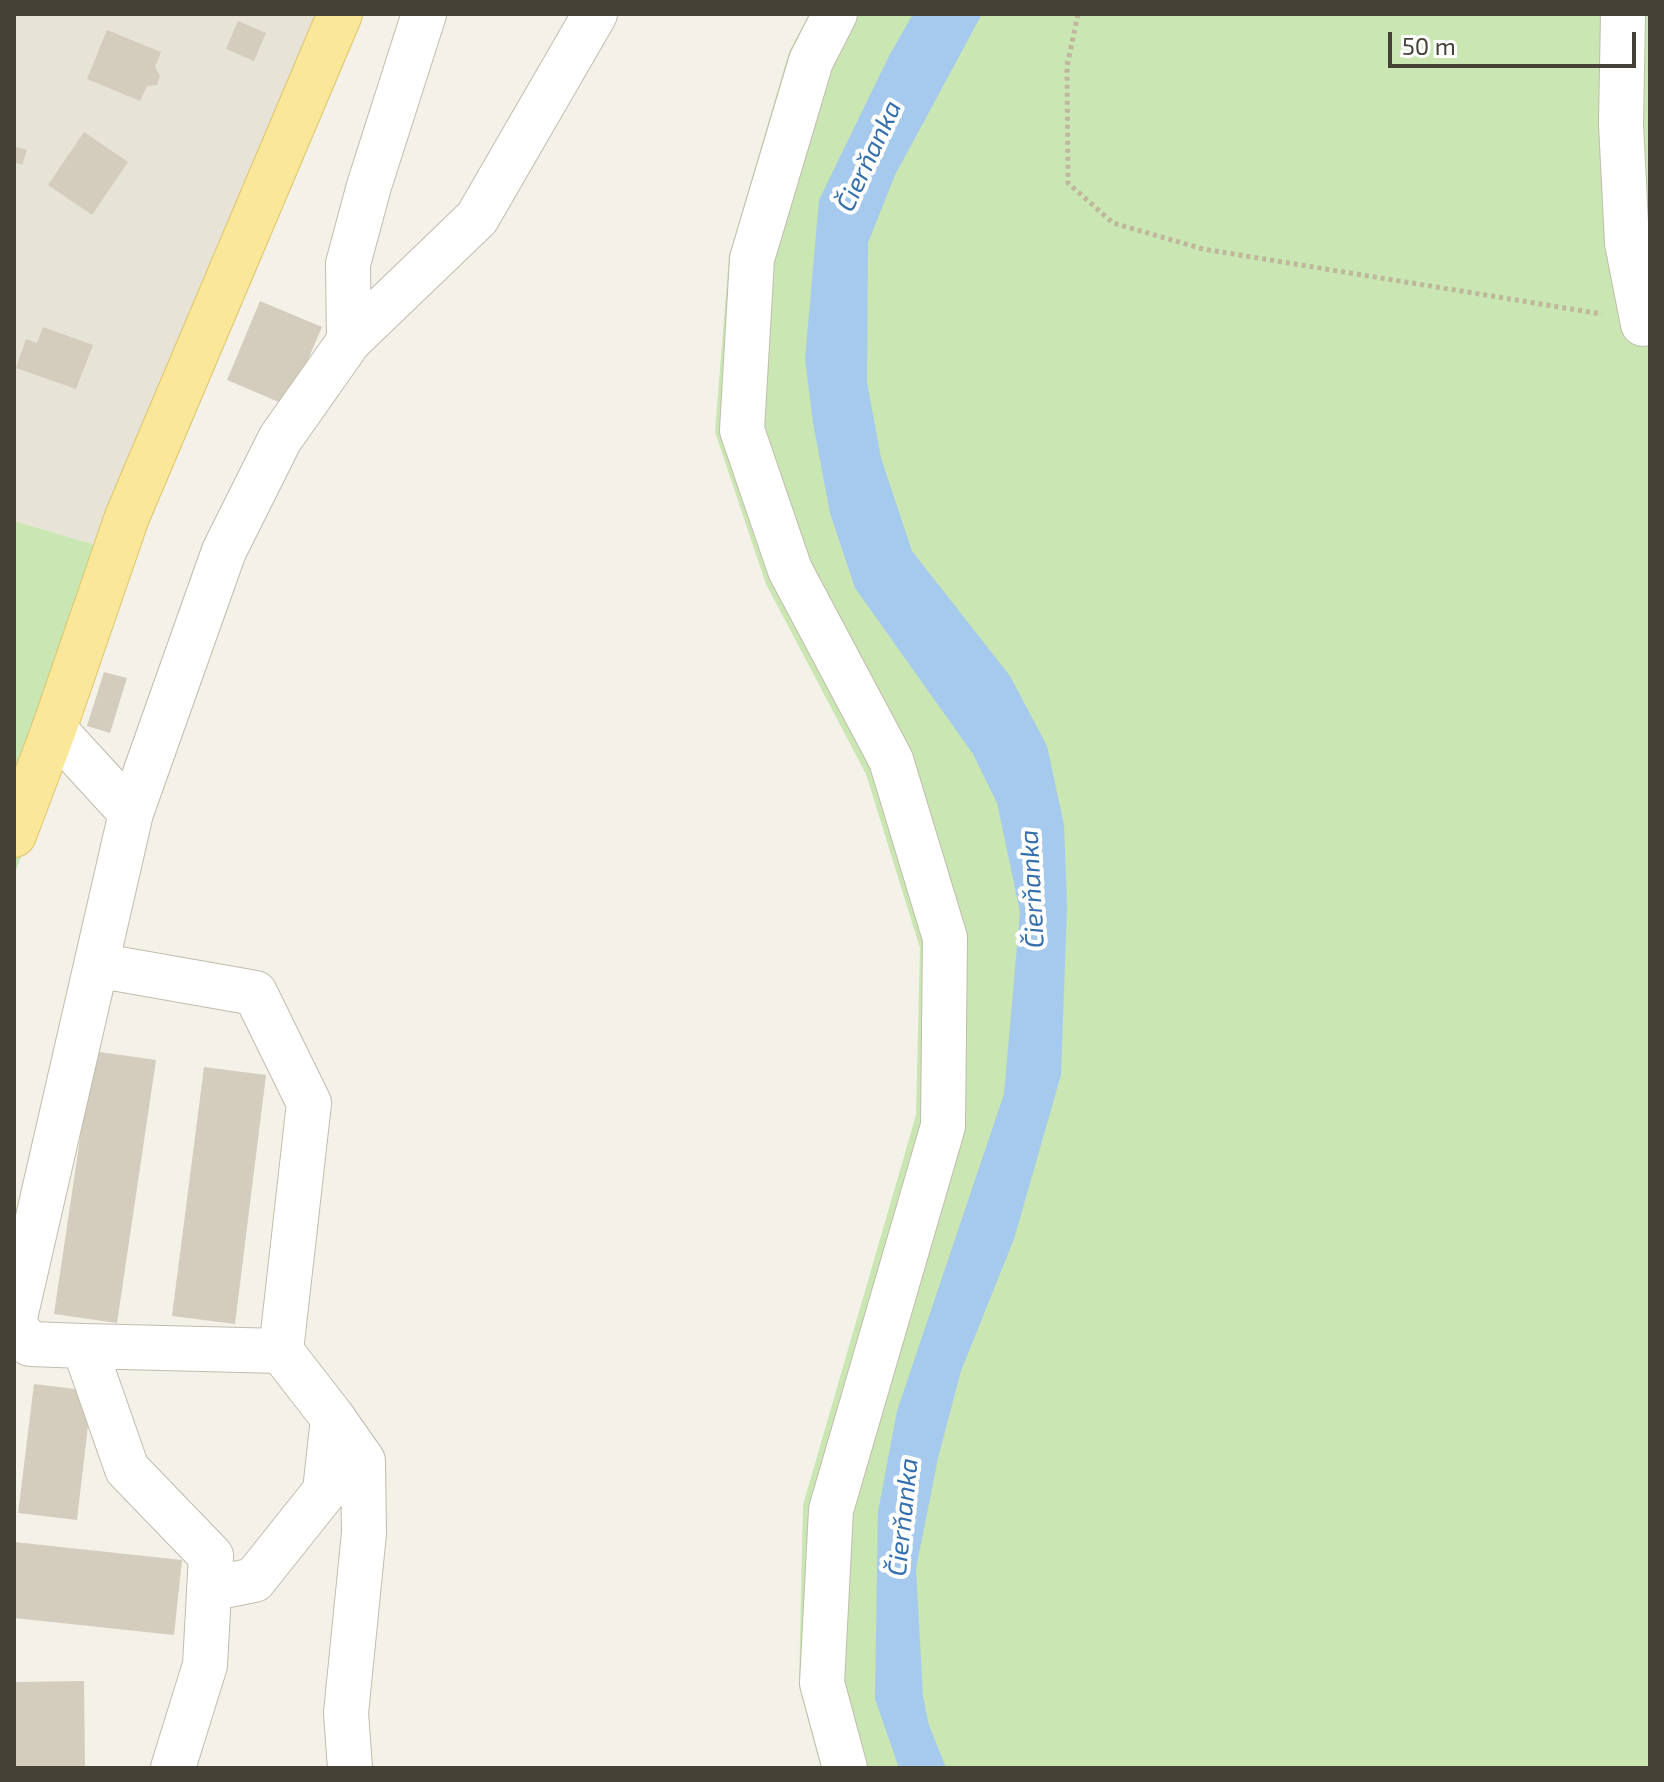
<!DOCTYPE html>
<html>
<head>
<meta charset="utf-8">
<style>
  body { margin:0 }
  #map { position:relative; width:1664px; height:1782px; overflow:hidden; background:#f3f1e8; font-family:"Exo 2",sans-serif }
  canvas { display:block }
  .frame { position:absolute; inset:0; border:16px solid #464137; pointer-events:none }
  .scale { position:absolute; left:1388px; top:32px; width:248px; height:36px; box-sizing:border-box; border:4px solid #464137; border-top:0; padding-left:10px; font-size:24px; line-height:28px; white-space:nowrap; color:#464137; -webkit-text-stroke:6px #fff; paint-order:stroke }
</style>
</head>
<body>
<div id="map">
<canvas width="1664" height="1782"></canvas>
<div class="frame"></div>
<div class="scale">50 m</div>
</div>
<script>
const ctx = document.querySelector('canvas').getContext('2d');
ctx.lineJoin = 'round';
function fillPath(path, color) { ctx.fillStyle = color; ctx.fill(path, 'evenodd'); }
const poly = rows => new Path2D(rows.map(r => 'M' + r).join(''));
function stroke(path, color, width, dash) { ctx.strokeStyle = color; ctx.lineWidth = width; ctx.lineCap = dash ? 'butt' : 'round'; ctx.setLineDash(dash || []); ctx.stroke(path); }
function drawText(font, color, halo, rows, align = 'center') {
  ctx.font = font + ' "Exo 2",sans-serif'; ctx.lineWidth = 8; ctx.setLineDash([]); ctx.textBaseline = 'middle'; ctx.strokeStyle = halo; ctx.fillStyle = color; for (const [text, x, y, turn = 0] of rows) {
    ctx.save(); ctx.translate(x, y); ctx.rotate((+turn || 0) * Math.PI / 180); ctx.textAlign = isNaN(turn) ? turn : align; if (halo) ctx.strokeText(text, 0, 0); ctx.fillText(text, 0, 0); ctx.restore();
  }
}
const residential = poly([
  [14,14,354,14,233,304,136,557,14,521]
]);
const green = poly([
  [809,14,1650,14,1650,1768,821,1768,799,1686,803,1505,916,1115,920,948,866,774,766,584,715,432,729,256,789,52],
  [14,521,136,557,14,875]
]);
const water = poly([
  [913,14,982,14,895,175,868,243,867,382,881,458,912,551,1010,676,1047,746,1064,825,1067,906,1061,1075,1014,1239,961,1371,938,1458,916,1569,923,1697,929,1725,946,1768,899,1768,875,1699,878,1512,897,1411,1004,1094,1020,912,997,803,973,754,855,588,830,513,813,423,805,359,819,200,890,54]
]);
const building = poly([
  [238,21,266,33,254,61,226,49],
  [107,30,161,52,155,67,160,76,157,85,147,86,140,101,87,79],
  [84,132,128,162,92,215,48,185],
  [14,146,27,150,22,165,14,162],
  [260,301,322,327,288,406,227,380],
  [43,327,93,345,76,389,16,368,26,339,37,343],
  [104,672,127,678,110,733,87,726],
  [93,1051,156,1060,117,1323,54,1314],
  [204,1067,266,1075,235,1324,172,1316],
  [34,1384,92,1391,77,1520,18,1513],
  [14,1542,182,1560,174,1635,14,1618],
  [84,1681,85,1768,14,1768,14,1682]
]);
const path = poly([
  [1078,14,1067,66,1068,183,1113,223,1203,249,1602,314]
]);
const minor = poly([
  [835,14,811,61,752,259,742,430,790,570,891,760,945,938,943,1126,831,1510,822,1683,845,1768],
  [1623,14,1621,124,1627,243,1643,324],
  [349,341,477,218,595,14],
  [54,729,131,813],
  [96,965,255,993,309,1103,281,1351,333,1418,363,1461,364,1533,346,1713,350,1768],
  [14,1322,131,813,224,551,280,439,349,341,348,264,369,186,424,14],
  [14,1326,30,1344,84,1346,127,1469,211,1556,205,1665,173,1768],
  [84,1346,281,1351],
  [209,1589,254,1580,325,1491,333,1418]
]);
const major = poly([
  [14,835,54,729,127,517,340,14]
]);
const waterNames = [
  ["Čierňanka",869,156,-65],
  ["Čierňanka",1032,889,-93],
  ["Čierňanka",903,1517,-84]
];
fillPath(residential, '#e7e3d6');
fillPath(green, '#cae6b2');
fillPath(water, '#a6caed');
fillPath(building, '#d4cdbd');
stroke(minor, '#c1bcad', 46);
stroke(major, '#dfc66a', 46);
stroke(path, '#bfb69c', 5, [4, 4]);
stroke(minor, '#fff', 44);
stroke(major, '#fae79a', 44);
drawText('italic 26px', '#346fae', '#fff', waterNames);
</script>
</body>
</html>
